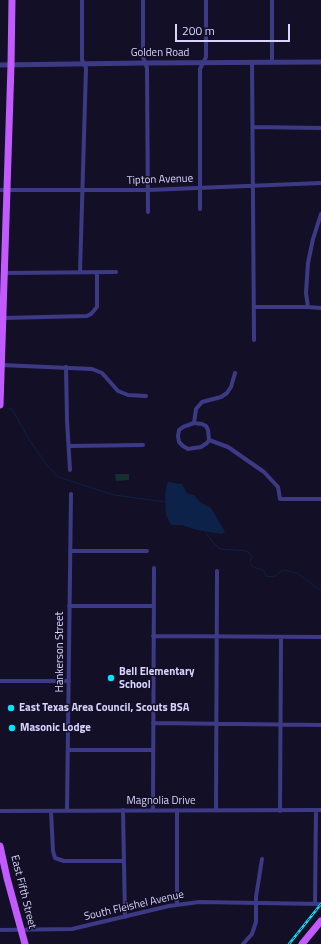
<!DOCTYPE html>
<html>
<head>
<meta charset="utf-8">
<style>
  body { margin:0 }
  #map { position:relative; width:321px; height:944px; overflow:hidden; background:#130f26; font-family:"Titillium Web",sans-serif }
  canvas { display:block }
  .scale { position:absolute; left:175px; top:24px; width:115px; height:18px; box-sizing:border-box; border:2px solid #d9d4ff; border-top:0; padding-left:5px; font-size:12px; line-height:14px; white-space:nowrap; color:#d9d4ff; -webkit-text-stroke:3px #130f26; paint-order:stroke }
</style>
</head>
<body>
<div id="map">
<canvas width="321" height="944"></canvas>
<div class="scale">200 m</div>
</div>
<script>
const ctx = document.querySelector('canvas').getContext('2d');
ctx.lineJoin = 'round';
function fillPath(path, color) { ctx.fillStyle = color; ctx.fill(path, 'evenodd'); }
const poly = rows => new Path2D(rows.map(r => 'M' + r).join(''));
function stroke(path, color, width, dash) { ctx.strokeStyle = color; ctx.lineWidth = width; ctx.lineCap = dash ? 'butt' : 'round'; ctx.setLineDash(dash || []); ctx.stroke(path); }
function drawText(font, color, halo, rows, align = 'center') {
  ctx.font = font + ' "Titillium Web",sans-serif'; ctx.lineWidth = 3; ctx.setLineDash([]); ctx.textBaseline = 'middle'; ctx.strokeStyle = halo; ctx.fillStyle = color; for (const [text, x, y, turn = 0] of rows) {
    ctx.save(); ctx.translate(x, y); ctx.rotate((+turn || 0) * Math.PI / 180); ctx.textAlign = isNaN(turn) ? turn : align; if (halo) ctx.strokeText(text, 0, 0); ctx.fillText(text, 0, 0); ctx.restore();
  }
}
const green = poly([
  [115,474,129,474,129,480,116,481]
]);
const water = poly([
  [168,482,182,484,187,493,194,495,200,502,211,508,225,532,222,534,197,530,182,525,171,525,166,515,165,497,166,487]
]);
const stream = poly([
  [8,409,12,409,30,441,47,465,58,477,114,495,166,502],
  [204,530,212,541,220,549,247,551,252,556,250,563,253,567,263,570,267,577,275,576,283,570,297,573,321,591]
]);
const minor = poly([
  [143,0,143,57,147,68,148,212],
  [272,0,272,62],
  [252,62,254,340],
  [253,127,321,128],
  [0,190,148,190,321,183],
  [200,209,200,69,206,57,206,0],
  [80,272,86,68,82,60,82,0],
  [4,273,116,272],
  [254,307,308,307,321,308],
  [308,307,306,293,308,263,313,239,321,214],
  [3,318,87,316,91,314,97,307,97,272],
  [1,365,92,369,102,373,118,391,128,395,146,396],
  [66,367,67,420,70,470],
  [194,423,202,424,206,426,208,430,209,440,207,443,201,447,188,449,183,446,179,442,178,436,179,430,183,427,194,423,196,409,202,402,221,397,227,393,231,387,235,373],
  [209,440,228,447,264,472,278,487,280,499,321,499],
  [69,446,143,445],
  [70,551,147,551],
  [69,606,154,606],
  [153,636,321,637],
  [0,681,69,681],
  [153,723,321,725],
  [68,750,152,750],
  [67,810,71,494],
  [123,810,125,917],
  [153,810,154,568],
  [216,810,217,571],
  [0,811,321,810],
  [51,811,53,851,55,858,64,861,124,861],
  [280,811,281,637],
  [315,903,316,810],
  [177,904,177,810],
  [0,930,72,929,169,906,199,902,321,904],
  [243,944,252,934,256,922,256,897,262,859]
]);
const tertiary = poly([
  [0,65,144,63,321,62]
]);
const primary = poly([
  [0,405,11,65,12,0],
  [0,846,7,878,25,944],
  [302,944,321,921]
]);
const rail = poly([
  [289,944,321,904]
]);
const markers = [
  [111,678,4,"#00e5ff"],
  [11,708,4,"#00e5ff"],
  [12,728,4,"#00e5ff"]
];
const streetNames = [
  ["Golden Road",160,53],
  ["Tipton Avenue",160,180,-2],
  ["Hankerson Street",60,652,-90],
  ["Magnolia Drive",161,801],
  ["East Fifth Street",23,892,76],
  ["South Fleishel Avenue",134,906,-13]
];
const poiNames = [
  ["Bell Elementary",119,672],
  ["School",119,685],
  ["East Texas Area Council, Scouts BSA",19,708],
  ["Masonic Lodge",20,728]
];
fillPath(green, '#12302f');
fillPath(water, '#0c2248');
stroke(stream, '#0c2248', 1);
stroke(minor, '#3d3a85', 4);
stroke(tertiary, '#3d3a85', 5);
stroke(primary, '#c25bff', 7);
stroke(rail, '#00e5ff', 2.5);
stroke(rail, '#130f26', 1, [3]);
for (const [x, y, r, color] of markers) { const dot = new Path2D(); dot.arc(x, y, r, 0, 2 * Math.PI); ctx.fillStyle = color; ctx.fill(dot); stroke(dot, '#130f26', 1.5); }
drawText('11px', '#d9d4ff', '#130f26', streetNames);
drawText('bold 11px', '#d9d4ff', '#130f26', poiNames, 'left');
</script>
</body>
</html>
